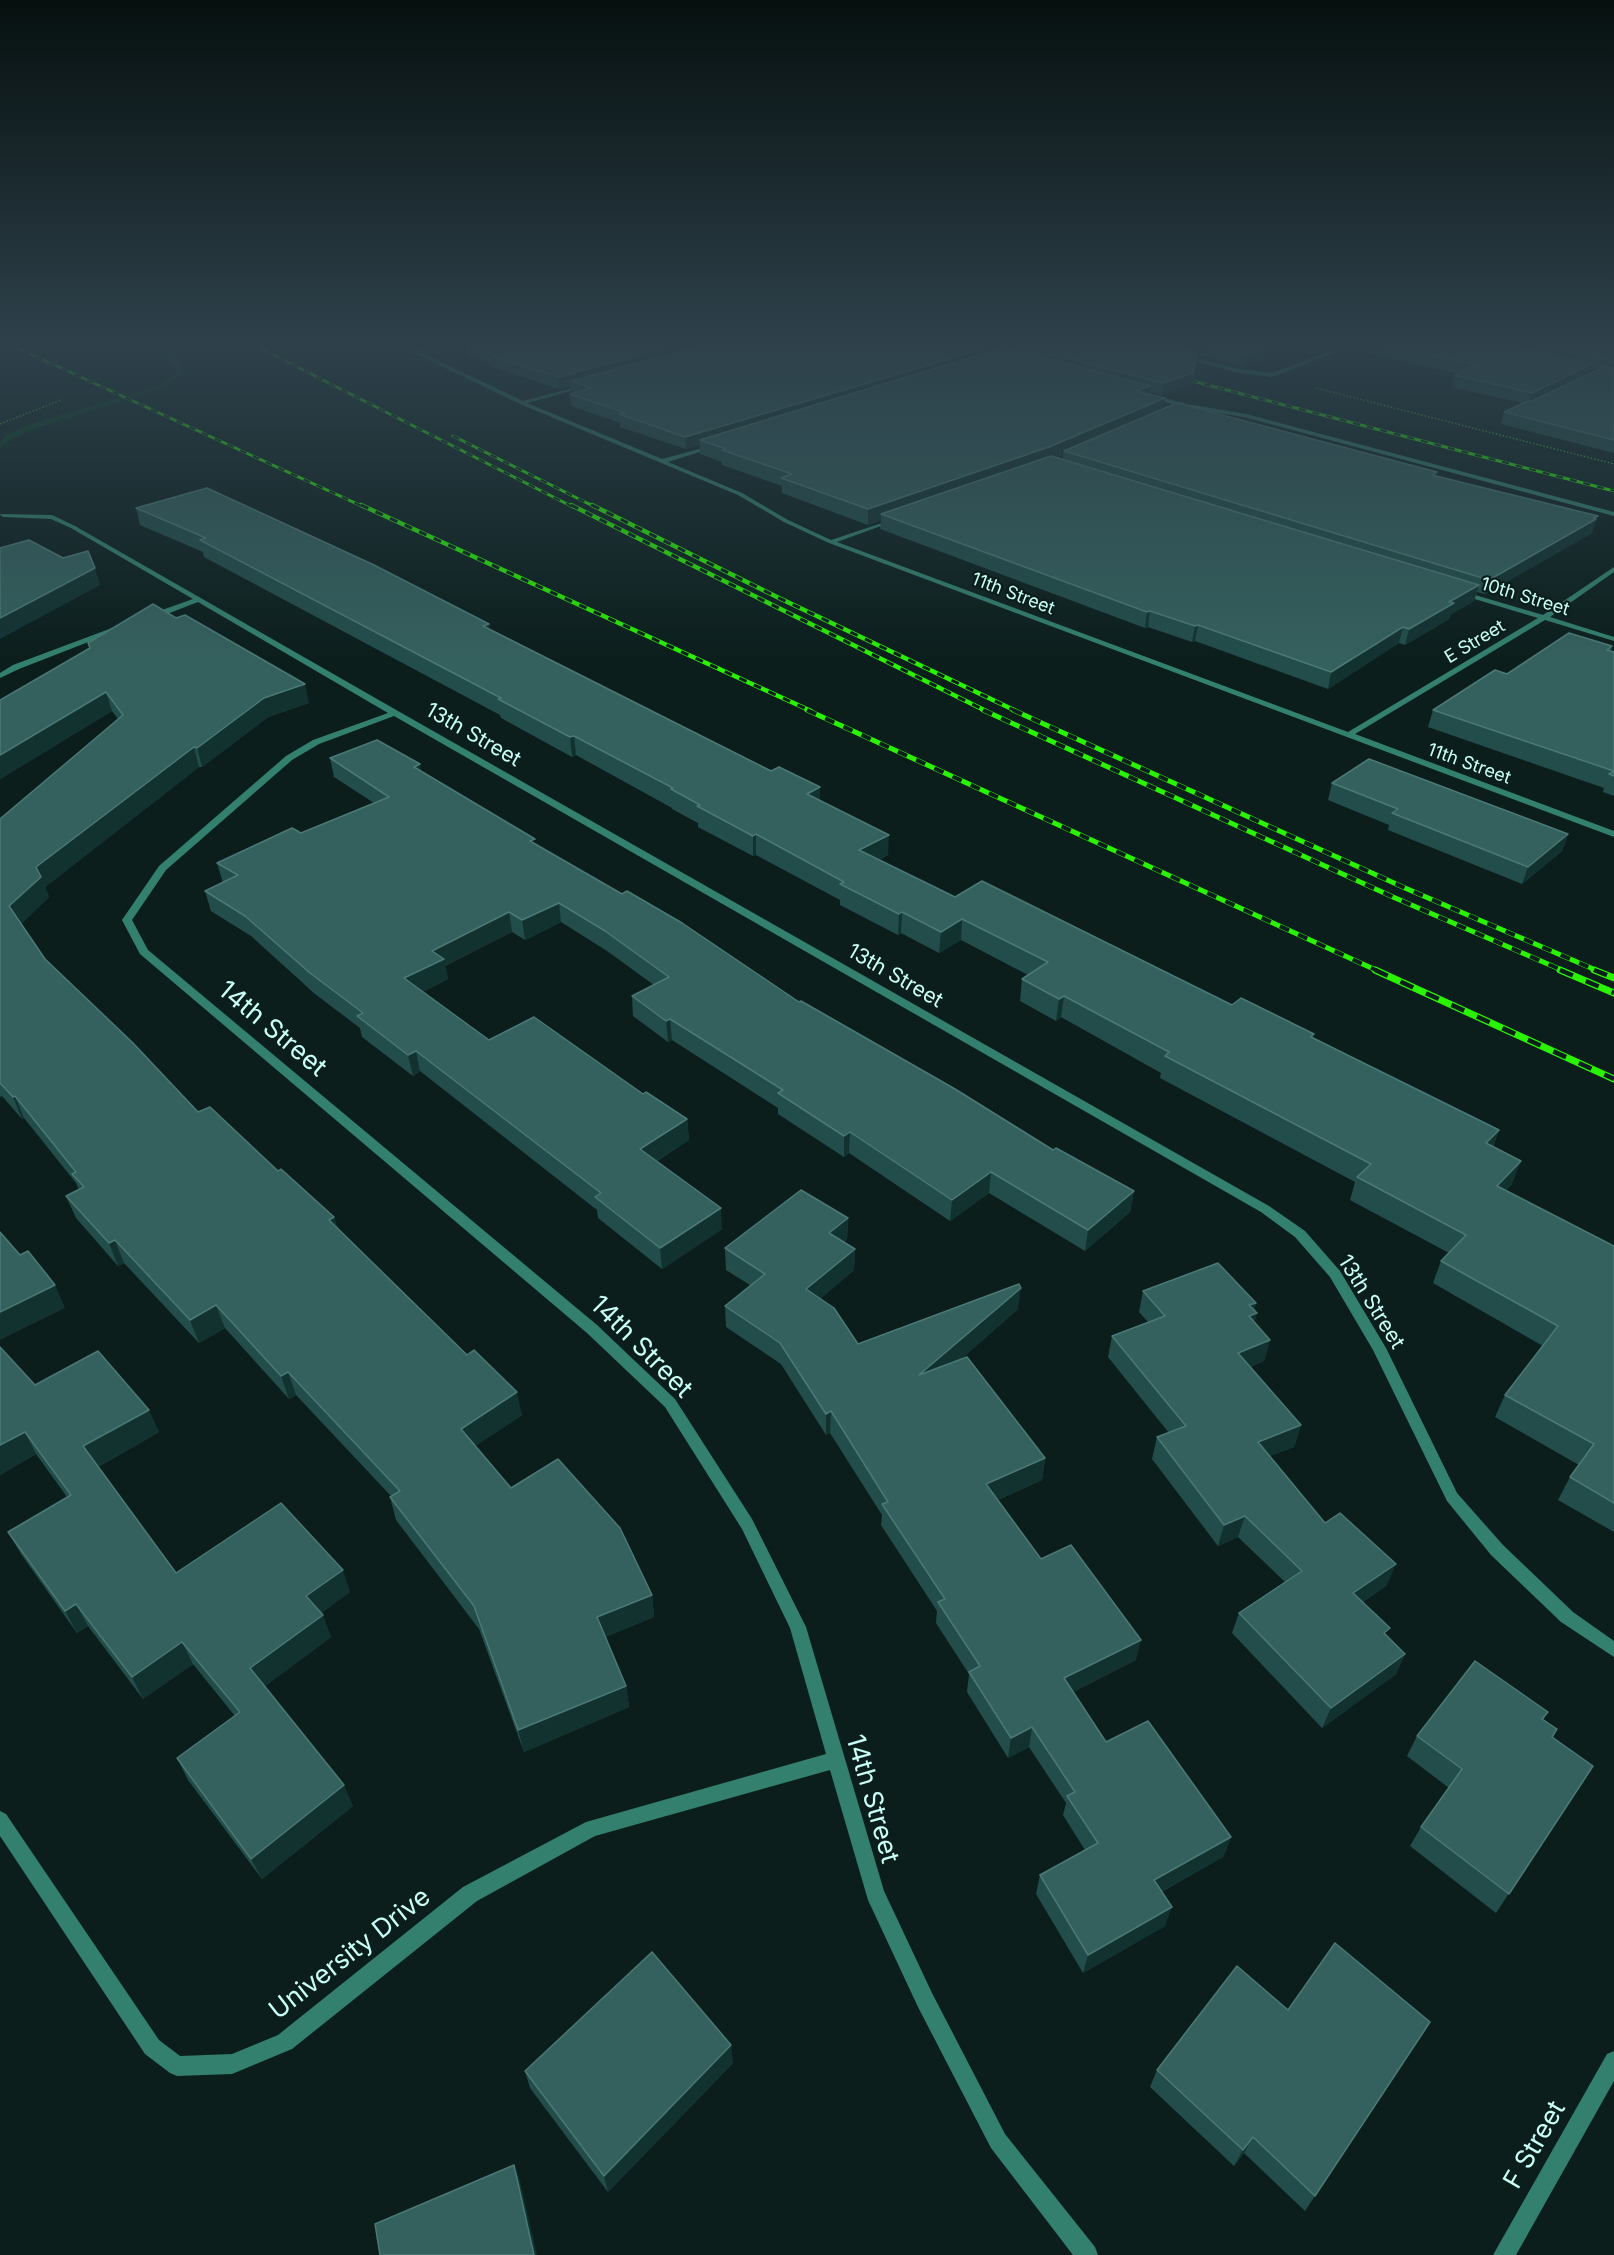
<!DOCTYPE html>
<html>
<head>
<meta charset="utf-8">
<style>
  body { margin:0 }
  canvas { display:block; background:#0b1e1c }
</style>
</head>
<body>
<canvas width="1614" height="2255"></canvas>
<script>
const ctx = document.querySelector('canvas').getContext('2d');
ctx.lineJoin = 'round';
const poly = rows => new Path2D(rows.map(r => 'M' + r).join(''));
function fillPath(path, color) { ctx.fillStyle = color; ctx.fill(path, 'evenodd'); }
function stroke(path, color, width, dash) { ctx.strokeStyle = color; ctx.lineWidth = width; ctx.lineCap = dash ? 'butt' : 'round'; ctx.setLineDash(dash || []); ctx.stroke(path); }
function drawText(font, color, halo, rows, align = 'center') {
  ctx.font = font + ' Inter,sans-serif'; ctx.lineWidth = 4.5; ctx.setLineDash([]); ctx.textBaseline = 'middle'; ctx.strokeStyle = halo; ctx.fillStyle = color; for (const [text, x, y, turn = 0] of rows) {
    ctx.save(); ctx.translate(x, y); ctx.rotate((+turn || 0) * Math.PI / 180); ctx.textAlign = isNaN(turn) ? turn : align; if (halo) ctx.strokeText(text, 0, 0); ctx.fillText(text, 0, 0); ctx.restore();
  }
}
const stream = poly([
  [160,345,166,345,184,372,163,388,40,427,13,438,0,448,0,442,7,434,34,423,159,386,177,372,160,345]
]);
const path = poly([
  [1316,388,1614,464],
  [0,424,61,400]
]);
const minor = poly([
  [437,345,447,345,420,352,523,401,589,384,589,386,527,403,662,459,718,444,718,446,668,462,742,493,788,520,831,540,897,518,897,520,837,542,1348,732,1538,618,1458,594,1458,590,1543,615,1614,567,1614,572,1550,617,1614,637,1614,641,1545,620,1355,734,1614,831,1614,837,829,543,784,522,738,495,520,404,412,352,437,345],
  [1347,345,1355,345,1272,377,1239,373,1180,357,1183,355,1239,369,1272,373,1347,345],
  [1,514,52,515,75,526,398,711,1269,1206,1305,1231,1340,1271,1386,1348,1457,1493,1503,1545,1573,1612,1614,1641,1614,1657,1561,1622,1491,1555,1447,1501,1373,1350,1330,1277,1295,1237,1261,1212,394,716,319,744,292,760,166,870,132,920,148,950,597,1325,675,1399,752,1519,806,1627,884,1891,932,1993,1005,2134,1095,2247,1098,2255,1073,2255,991,2148,918,2007,868,1900,830,1770,595,1836,477,1901,292,2049,232,2074,177,2076,170,2073,145,2054,0,1836,0,1811,6,1814,159,2040,180,2056,232,2054,278,2035,463,1887,586,1822,826,1754,790,1628,742,1529,665,1407,587,1333,140,954,122,920,159,866,286,756,313,740,388,713,198,602,154,619,148,619,148,615,193,599,71,528,51,519,3,517,0,515,1,514],
  [112,628,119,630,19,669,0,678,0,673,13,665,112,628],
  [1614,2051,1614,2081,1516,2255,1493,2255,1607,2054,1614,2051]
]);
const tertiary = poly([
  [1149,394,1187,404,1246,414,1614,512,1614,516,1244,417,1187,408,1147,397,1149,394]
]);
const railFar3 = poly([
  [11,345,364,507],
  [254,345,573,507],
  [1177,377,1614,491],
  [453,436,595,507]
]);
const railFar2 = poly([
  [361,505,811,711],
  [571,505,986,711],
  [592,505,777,597,1016,711]
]);
const railFar1 = poly([
  [807,710,1378,971],
  [983,710,1393,897,1564,971],
  [1013,710,1405,888,1598,971]
]);
const rail = poly([
  [1375,970,1614,1079],
  [1560,970,1614,993],
  [1594,970,1614,978]
]);
const wall = poly([
  [466,345,1302,345,1244,365,1198,355,1191,384,1161,395,1150,392,1149,394,1163,409,1436,476,1593,530,1592,533,1485,594,1477,592,1474,601,1451,614,1449,619,1405,645,1399,643,1328,689,1195,641,1192,642,1148,627,1145,628,880,529,881,520,868,525,782,493,782,486,722,465,722,462,700,454,700,445,686,449,620,427,620,423,571,406,570,394,572,393,571,386,559,389,493,367,493,364,468,355],
  [1063,455,1063,459,1058,457],
  [1351,345,1614,345,1614,453,1501,424,1504,412,1522,403,1452,387,1455,375,1458,374,1350,349],
  [1591,369,1596,370,1589,374],
  [136,508,490,630,771,771,820,787,820,800,888,855,879,860,955,897,1232,1005,1313,1038,1499,1130,1493,1147,1512,1184,1506,1190,1614,1246,1614,1532,1558,1500,1570,1477,1579,1465,1495,1417,1505,1395,1543,1346,1433,1283,1441,1261,1449,1253,1350,1200,1355,1182,1160,1078,1161,1073,1061,1017,1056,1021,1020,1001,1022,979,1028,975,961,940,939,953,901,933,898,935,840,905,840,900,756,855,753,856,698,827,698,823,672,809,672,808,576,755,572,757,501,718,500,715,204,557,203,552,140,525],
  [88,643,309,703,268,717,202,767,199,767,45,887,49,897,21,924,45,959,198,1112,278,1171,334,1217,337,1227,522,1415,475,1446,511,1488,652,1595,654,1617,605,1637,626,1686,629,1707,524,1752,479,1629,396,1520,390,1497,391,1496,296,1395,289,1399,225,1328,199,1343,124,1263,118,1266,76,1218,66,1196,79,1190,76,1183,24,1118,22,1119,2,1096,0,1097,0,819,118,719,112,711,0,779,0,700,90,648],
  [1612,646,1611,651,1614,652,1614,796,1603,792,1604,788,1428,727,1433,710,1507,674],
  [330,758,421,771,536,845,799,1002,1053,1150,1134,1191,1130,1212,1085,1251,989,1193,950,1221,849,1153,844,1157,778,1114,778,1108,672,1040,668,1042,633,1016,632,996,654,985,607,951,561,922,525,940,512,932,445,966,448,979,422,992,489,1040,643,1094,687,1119,689,1140,657,1161,722,1229,662,1269,598,1218,597,1210,420,1071,413,1076,362,1037,360,1028,315,994,251,936,211,911,205,891,223,883,217,863,301,833,374,803,334,777],
  [1332,783,1568,834,1562,851,1522,884,1388,830,1389,825,1328,800],
  [848,1218,847,1239,844,1242,855,1249,854,1270,820,1299,858,1344,1018,1309,960,1360,1045,1458,1042,1480,998,1500,1041,1559,1136,1660,1073,1692,1106,1742,1231,1837,1223,1857,1161,1892,1165,1926,1083,1973,1036,1894,1040,1875,1085,1850,1063,1815,1066,1803,1029,1747,1008,1758,967,1692,969,1674,936,1623,937,1611,881,1525,882,1515,830,1433,826,1435,781,1364,726,1327,725,1306,750,1285,726,1270,725,1248],
  [1143,1291,1256,1303,1254,1310,1254,1322,1270,1340,1264,1361,1250,1367,1301,1425,1294,1447,1270,1456,1325,1523,1387,1585,1363,1602,1386,1636,1405,1654,1396,1674,1322,1728,1232,1633,1239,1613,1285,1582,1238,1537,1218,1546,1152,1459,1157,1437,1169,1433,1108,1357,1112,1336,1148,1322,1139,1312],
  [35,1385,159,1432,98,1467,176,1573,350,1592,321,1613,331,1637,265,1686,353,1806,262,1879,188,1780,177,1758,235,1716,193,1664,143,1699,88,1626,77,1633,21,1554,8,1532,67,1497,36,1454,0,1475],
  [1548,1712,1543,1720,1552,1738,1593,1766,1496,1913,1410,1846,1421,1827,1449,1788,1407,1756,1417,1736],
  [1288,2010,1430,2022,1305,2211,1244,2153,1234,2166,1150,2087,1157,2070],
  [733,2063,608,2192,530,2088,525,2071]
]);
const shadedWall = poly([
  [678,345,720,345,571,381,571,386,559,389,558,377],
  [1272,345,1302,345,1244,365,1246,354],
  [993,346,992,357,700,440,700,445,686,449,685,437],
  [1198,353,1191,384,1161,395,1163,383],
  [1592,364,1589,375,1528,405,1532,393],
  [1150,386,1149,399,1136,391],
  [1165,398,1163,412,1064,451,1063,455,1047,462,881,514,881,520,868,525,868,509],
  [1598,516,1592,533,1485,594,1489,580],
  [95,568,100,585,0,639,0,618],
  [1479,585,1474,601,1451,614,1449,619,1405,645,1409,629,1449,602],
  [1150,611,1148,627,1145,628,1147,612],
  [489,624,492,642,483,626],
  [1198,625,1195,641,1192,642,1195,626],
  [1403,627,1399,643,1328,689,1331,672],
  [305,684,309,703,268,717,202,767,197,748,264,698],
  [106,692,112,711,0,779,0,755],
  [574,736,576,755,572,757,570,737],
  [194,747,199,767,45,887,49,897,17,928,9,906,36,867],
  [420,764,423,783,414,767],
  [820,787,820,807,807,794],
  [756,834,756,855,753,856,753,836],
  [1568,834,1562,851,1522,884,1528,867],
  [889,835,888,855,859,871,859,850],
  [559,903,561,922,525,940,522,920],
  [509,912,512,932,445,966,448,979,408,999,404,978,432,951],
  [902,912,901,933,898,935,899,914],
  [962,919,961,940,939,953,941,932],
  [1064,996,1061,1017,1056,1021,1059,999],
  [670,1019,672,1040,668,1042,666,1021],
  [416,1051,420,1071,413,1076,408,1055],
  [15,1096,24,1118,22,1119,13,1097],
  [687,1119,689,1140,642,1170,640,1149],
  [1499,1130,1490,1153,1486,1143],
  [850,1132,849,1153,844,1157,844,1136],
  [1521,1161,1512,1184,1488,1208,1497,1186],
  [991,1172,989,1193,950,1221,952,1200],
  [1134,1191,1130,1212,1085,1251,1088,1230],
  [721,1208,722,1229,662,1269,660,1248],
  [334,1217,340,1240,329,1220],
  [848,1218,847,1239,828,1255,829,1233],
  [115,1240,124,1263,118,1266,109,1243],
  [855,1249,854,1270,806,1311,806,1289],
  [55,1285,65,1308,0,1340,0,1312],
  [1021,1288,1018,1309,918,1397,919,1375],
  [1256,1303,1253,1315,1257,1313,1251,1335,1249,1305],
  [216,1305,225,1328,199,1343,190,1320],
  [1270,1340,1264,1361,1232,1374,1238,1353],
  [288,1372,296,1395,289,1399,281,1376],
  [517,1392,522,1415,466,1452,461,1429],
  [149,1410,159,1432,94,1469,83,1446],
  [831,1411,830,1433,826,1435,826,1414],
  [1301,1425,1294,1447,1252,1463,1258,1442],
  [25,1432,36,1454,0,1475,0,1445],
  [1045,1458,1042,1480,984,1506,986,1484],
  [1245,1516,1238,1537,1218,1546,1224,1525],
  [1396,1564,1387,1585,1345,1614,1353,1593],
  [343,1570,350,1592,315,1618,306,1596],
  [652,1595,654,1617,600,1639,597,1617],
  [76,1604,88,1626,77,1633,65,1611],
  [323,1615,331,1637,260,1690,250,1668],
  [1141,1640,1136,1660,1060,1699,1064,1678],
  [182,1642,193,1664,143,1699,132,1677],
  [1405,1654,1396,1674,1322,1728,1331,1708],
  [626,1686,629,1707,524,1752,518,1730],
  [1032,1727,1029,1747,1008,1758,1011,1738],
  [344,1785,353,1806,262,1879,251,1859],
  [1231,1837,1223,1857,1147,1899,1154,1880],
  [1172,1907,1165,1926,1083,1973,1088,1955],
  [731,2045,733,2063,608,2192,604,2176],
  [1253,2137,1244,2153,1234,2166,1243,2150],
  [514,2165,520,2181,537,2255,534,2255]
]);
const building = poly([
  [469,345,678,345,558,377,492,356,496,355,469,345],
  [705,345,990,345,993,346,685,437,619,414,625,413,570,394,591,388,571,381,705,345],
  [1017,345,1168,345,1198,353,1193,373,1163,383,1017,345],
  [1204,345,1272,345,1246,354,1204,345],
  [1383,345,1508,345,1592,364,1532,393,1455,375,1476,365,1383,345],
  [1538,345,1614,345,1614,362,1538,345],
  [1005,347,1150,386,1136,391,1165,398,1049,447,868,509,781,478,792,474,722,450,726,449,700,440,1005,347],
  [1604,367,1614,368,1614,440,1504,412,1528,401,1532,401,1604,367],
  [1177,403,1437,472,1432,475,1598,516,1593,518,1596,519,1489,580,1064,451,1177,403],
  [1051,456,1479,585,1449,602,1454,603,1409,629,1403,627,1331,672,1198,625,1195,626,1150,611,1147,612,881,514,1051,456],
  [207,488,374,565,489,624,483,626,771,771,779,767,820,787,807,794,889,835,859,850,955,897,982,881,1232,1005,1241,998,1314,1034,1311,1037,1499,1130,1486,1143,1521,1161,1497,1186,1614,1246,1614,1503,1570,1477,1594,1444,1505,1395,1558,1326,1441,1261,1466,1235,1357,1177,1371,1164,1165,1056,1169,1052,1064,996,1059,999,1022,979,1048,962,962,919,941,932,902,912,899,914,840,884,844,882,756,834,753,836,697,806,700,805,671,789,673,788,574,736,570,737,498,699,501,698,200,540,206,538,136,508,207,488],
  [29,540,63,558,88,551,95,568,0,618,0,548,29,540],
  [153,604,176,618,185,615,305,684,264,698,197,748,194,747,36,867,41,877,9,906,45,959,133,1043,198,1112,210,1107,278,1171,281,1169,334,1217,329,1220,467,1355,474,1350,517,1392,461,1429,511,1488,558,1459,620,1528,652,1595,597,1617,626,1686,518,1730,474,1606,390,1497,400,1491,288,1372,281,1376,216,1305,190,1320,115,1240,109,1243,66,1196,84,1187,72,1174,76,1172,15,1096,13,1097,0,1083,0,819,123,715,106,692,0,755,0,700,90,648,88,643,153,604],
  [1569,633,1612,646,1607,650,1614,652,1614,776,1609,774,1614,771,1433,710,1495,670,1507,674,1569,633],
  [377,740,420,764,414,767,535,839,530,841,622,894,627,891,682,923,799,1002,801,1001,955,1089,1053,1150,1056,1148,1134,1191,1088,1230,991,1172,952,1200,850,1132,844,1136,778,1093,783,1090,670,1019,666,1021,632,996,669,977,605,931,559,903,522,920,509,912,432,951,444,959,404,978,489,1040,534,1017,643,1094,646,1092,687,1119,640,1149,721,1208,660,1248,595,1197,601,1193,416,1051,408,1055,357,1016,363,1013,310,973,245,916,205,891,238,875,217,863,292,828,301,833,389,797,330,758,377,740],
  [1369,759,1568,834,1528,867,1392,813,1398,809,1332,783,1369,759],
  [801,1190,848,1218,829,1233,855,1249,806,1289,834,1308,858,1344,1019,1284,1021,1288,919,1375,967,1357,1045,1458,986,1484,1041,1559,1071,1545,1141,1640,1064,1678,1106,1742,1148,1721,1231,1837,1154,1880,1172,1907,1088,1955,1040,1875,1098,1843,1067,1796,1075,1792,1032,1727,1011,1738,969,1672,980,1666,938,1602,945,1599,882,1504,888,1502,831,1411,826,1414,780,1343,725,1306,765,1274,725,1248,801,1190],
  [0,1232,20,1255,28,1251,55,1285,0,1312,0,1232],
  [1218,1263,1256,1303,1249,1305,1257,1313,1249,1316,1270,1340,1238,1353,1301,1425,1258,1442,1325,1523,1340,1513,1396,1564,1353,1593,1390,1628,1384,1633,1405,1654,1331,1708,1239,1613,1302,1571,1245,1516,1224,1525,1157,1437,1186,1426,1112,1336,1165,1316,1143,1291,1218,1263],
  [0,1347,35,1385,98,1351,149,1410,83,1446,176,1573,281,1503,343,1570,306,1596,323,1615,250,1668,344,1785,251,1859,177,1758,240,1712,182,1642,132,1677,76,1604,65,1611,8,1532,71,1495,25,1432,0,1445,0,1347],
  [1475,1661,1548,1712,1542,1719,1557,1729,1552,1737,1593,1766,1509,1894,1421,1827,1462,1769,1417,1736,1475,1661],
  [1335,1943,1430,2022,1315,2196,1253,2137,1243,2150,1157,2070,1237,1966,1288,2010,1335,1943],
  [652,1952,731,2045,604,2176,525,2071,652,1952],
  [514,2165,534,2255,380,2255,375,2224,514,2165]
]);
const farStreetnames = [
  ["11th Street",1013,594,21],
  ["10th Street",1525,597,17],
  ["E Street",1475,642,-31],
  ["11th Street",1469,764,20]
];
const streetNames = [
  ["13th Street",473,735,30],
  ["13th Street",895,976,30],
  ["13th Street",1371,1302,58]
];
const nearStreetnames = [
  ["14th Street",272,1029,40],
  ["14th Street",641,1347,45],
  ["14th Street",872,1799,74],
  ["University Drive",350,1954,-38],
  ["F Street",1535,2145,-60]
];
fillPath(stream, '#063b1a');
stroke(path, '#55b427', 1.5, [1.5, 2]);
fillPath(minor, '#33806e');
fillPath(tertiary, '#33806e');
stroke(railFar3, '#29f300', 3);
stroke(railFar2, '#29f300', 4.5);
stroke(railFar1, '#29f300', 5);
stroke(rail, '#29f300', 7);
stroke(railFar3, '#0b1e1c', 2, [7]);
stroke(railFar2, '#0b1e1c', 3, [8]);
stroke(railFar1, '#0b1e1c', 4, [10]);
stroke(rail, '#0b1e1c', 4.5, [14]);
fillPath(wall, '#224d4a');
fillPath(shadedWall, '#123230');
fillPath(building, '#34605d');
stroke(building, '#4b7975', 1.5);
const sky = ctx.createLinearGradient(0, 0, 0, 661);
sky.addColorStop(0, '#06100f');
sky.addColorStop(0.52, '#2e414b');
sky.addColorStop(1, '#2e414b00');
ctx.fillStyle = sky;
ctx.fillRect(0, 0, 1614, 661);
drawText('18px', '#c8fff7', '#0b1e1c', farStreetnames);
drawText('21px', '#c8fff7', '#0b1e1c', streetNames);
drawText('26px', '#c8fff7', '#0b1e1c', nearStreetnames);
</script>
</body>
</html>
